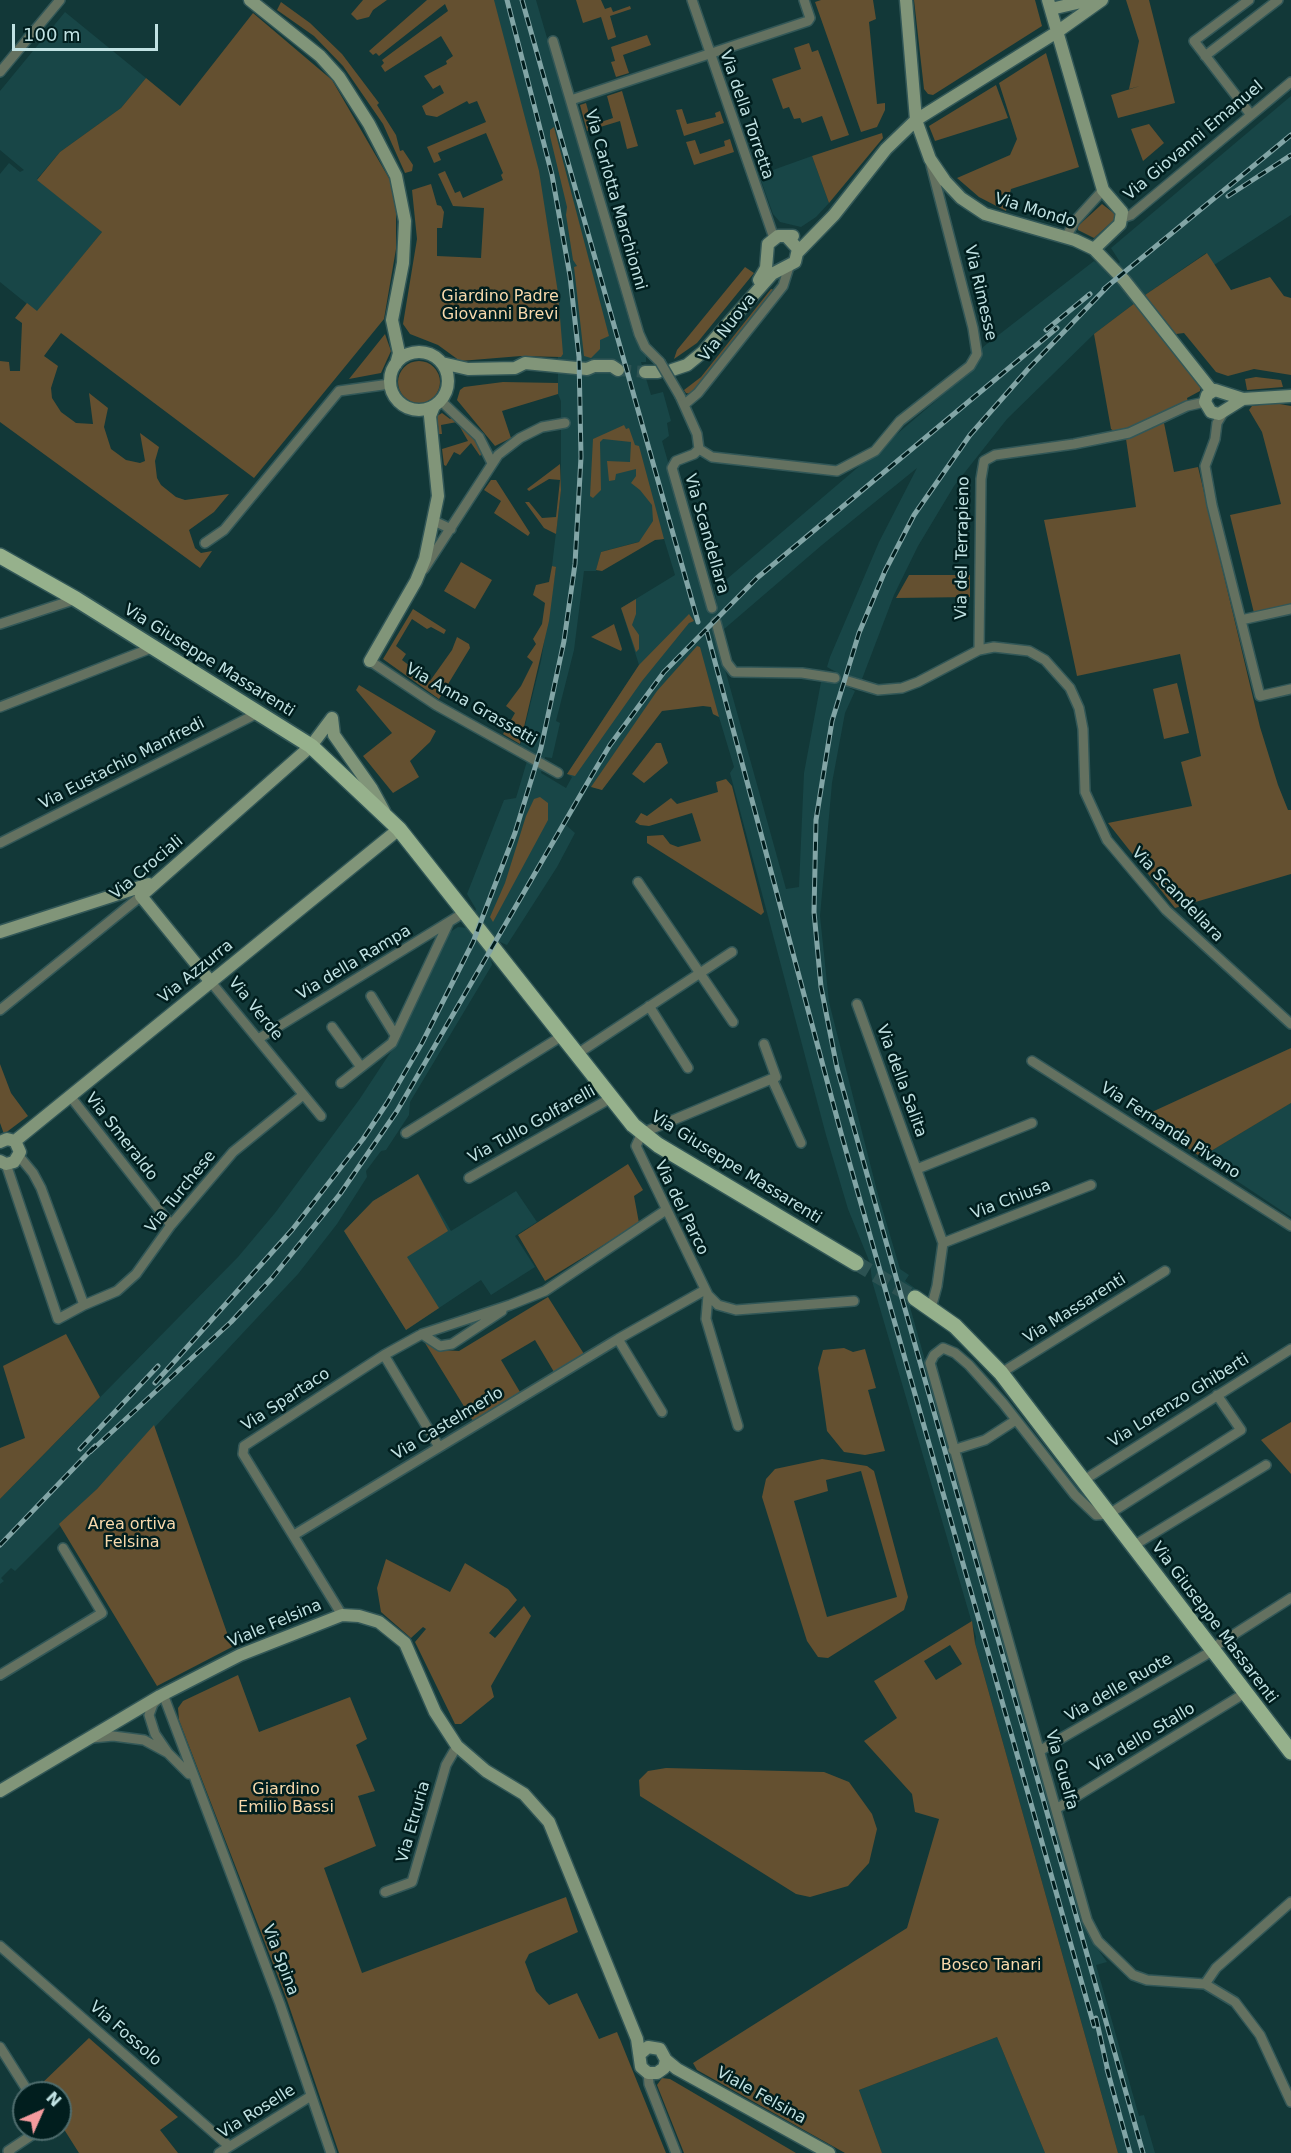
<!DOCTYPE html>
<html>
<head>
<meta charset="utf-8">
<style>
  body { margin:0 }
  #map { position:relative; width:1291px; height:2153px; overflow:hidden; background:#123838; font-family:"DejaVu Sans",sans-serif }
  canvas { display:block }
  .north { position:absolute; left:12px; top:2081px; width:60px; height:60px; box-sizing:border-box; background:#011e1e; border:2px solid #4e6c6d; border-radius:50%; rotate:45deg; font-size:16px; font-weight:700; line-height:24px; text-align:center; color:#c1e2e3 }
  .north::after { content:''; display:block; margin:auto; width:21px; height:27px; background:#f59b9e; clip-path:polygon(50% 0,100% 100%,50% 72%,0 100%) }
  .scale { position:absolute; left:12px; top:24px; width:146px; height:27px; box-sizing:border-box; border:3px solid #c1e2e3; border-top:0; padding-left:8px; font-size:18px; line-height:21px; white-space:nowrap; color:#c1e2e3; -webkit-text-stroke:4px #011e1e; paint-order:stroke }
</style>
</head>
<body>
<div id="map">
<canvas width="1291" height="2153"></canvas>
<div class="north">N</div>
<div class="scale">100 m</div>
</div>
<script>
const ctx = document.querySelector('canvas').getContext('2d');
ctx.lineJoin = 'round';
function fillPath(path, color) { ctx.fillStyle = color; ctx.fill(path, 'evenodd'); }
const poly = rows => new Path2D(rows.map(r => 'M' + r).join(''));
function stroke(path, color, width, dash) { ctx.strokeStyle = color; ctx.lineWidth = width; ctx.lineCap = dash ? 'butt' : 'round'; ctx.setLineDash(dash || []); ctx.stroke(path); }
function drawText(font, color, halo, rows, align = 'center') {
  ctx.font = font + ' "DejaVu Sans",sans-serif'; ctx.lineWidth = 5; ctx.setLineDash([]); ctx.textBaseline = 'middle'; ctx.strokeStyle = halo; ctx.fillStyle = color; for (const [text, x, y, turn = 0] of rows) {
    ctx.save(); ctx.translate(x, y); ctx.rotate((+turn || 0) * Math.PI / 180); ctx.textAlign = isNaN(turn) ? turn : align; if (halo) ctx.strokeText(text, 0, 0); ctx.fillText(text, 0, 0); ctx.restore();
  }
}
const built = poly([
  [482,0,536,0,634,338,646,354,646,362,641,362,651,395,663,392,671,421,667,423,669,436,662,441,710,609,717,603,714,590,972,370,983,347,1094,261,1110,271,1120,262,1111,248,1291,96,1291,215,1214,265,1206,253,1145,295,1128,275,1121,281,1135,303,1094,334,1007,419,954,486,918,546,894,595,862,679,849,676,848,681,846,686,855,691,845,713,832,783,820,916,829,1002,877,1191,900,1269,909,1275,905,1281,920,1292,910,1307,1087,1934,1107,1962,1096,1965,1139,2116,1144,2115,1155,2153,1118,2153,975,1643,976,1637,872,1281,870,1263,848,1209,826,1135,730,773,734,767,719,717,713,714,703,682,676,695,645,730,602,790,589,786,566,825,575,833,557,867,507,945,500,942,491,959,492,965,410,1102,409,1115,386,1150,381,1151,366,1171,367,1177,337,1224,298,1274,97,1489,15,1571,11,1568,1,1578,4,1581,0,1584,0,1499,238,1257,275,1213,359,1100,392,1050,450,932,458,927,468,928,476,909,467,894,504,800,516,798,519,788,530,751,520,746,541,661,556,568,552,566,561,490,561,401,558,394,558,354],
  [917,468,879,542,830,657,827,667,836,672,834,683,821,682,804,773,799,887,786,889,713,626,719,619,723,630,822,545],
  [664,539,675,575,621,608,639,665,567,774,572,777,566,788,541,773,545,757,552,758,560,723,556,721,574,650,584,571,596,571,601,552,638,542],
  [65,12,146,78,121,108,60,152,37,179,102,232,37,312,0,282,0,174,9,163,20,172,24,170,0,150,0,91],
  [812,156,829,203,816,217,801,227,780,222,773,214,759,175],
  [1291,1103,1291,1217,1201,1157],
  [418,1174,451,1231,516,1191,537,1222,515,1236,535,1267,491,1295,481,1280,406,1330,344,1231,373,1201],
  [997,2037,1045,2153,882,2153,859,2090]
]);
const green = poly([
  [363,0,387,0,373,10,369,17,357,20,351,14],
  [427,0,494,0,539,171,558,293,563,354,561,357,521,356,460,361,438,345,410,334,403,324,417,239,412,190,431,184,437,205,441,206,444,212,442,228,437,228,437,256,481,258,484,208,453,206,438,174,445,171,455,193,460,191,463,198,503,180,501,175,503,173,486,133,438,153,441,160,434,163,427,147,486,122,477,101,469,104,467,101,437,117,426,115,422,106,444,93,440,85,433,89,424,76,447,64,446,61,453,56,441,36,385,72,381,66,384,63,382,60,448,11,445,4,379,56,376,53,373,55,369,51],
  [576,0,601,0,605,9,611,7,613,12,630,6,631,9,610,16,616,37,608,40,601,17,583,23],
  [821,0,873,0,876,19,869,22,877,104,885,103,885,110,877,127,861,132,815,2],
  [914,0,1035,0,1042,26,933,95,928,94,924,89],
  [1126,0,1149,0,1175,103,1118,118,1111,95,1140,86,1129,89,1139,41],
  [281,2,310,23,342,54,379,103,377,105,396,135,400,151,403,150,413,165,412,171,405,173,383,124,343,66,314,36,277,10],
  [253,13,332,80,390,180,396,209,396,249,384,319,254,478,61,333,44,356,58,366,51,388,52,398,61,412,76,423,93,424,89,393,108,408,104,427,111,449,126,460,140,463,145,461,140,433,159,447,155,461,157,478,161,485,176,497,185,500,229,494,214,512,189,530,195,548,201,553,212,551,200,568,0,422,0,361,9,362,10,371,20,371,22,323,15,318,27,303,37,311,102,232,37,180,60,152,121,108,146,78,180,106],
  [647,35,651,45,623,55,629,73,616,77,611,62,615,61,611,47],
  [809,43,812,52,818,50,849,135,831,141,822,116,802,123,800,118,794,119,789,107,783,109,772,79,801,69,794,48],
  [1046,53,1079,167,1011,189,1006,211,979,197,957,178,1010,155,1017,139,999,83],
  [996,85,1008,118,935,141,929,126],
  [622,91,638,146,627,149,620,121,587,131,580,105,586,103,592,125,613,118,607,96],
  [682,109,687,124,716,117,715,113,720,111,724,123,684,136,676,110],
  [1149,124,1164,143,1143,161,1131,129],
  [554,127,609,336,600,340,600,349,591,358,584,356,574,267,577,266,573,260,566,215,567,207,550,136,550,130],
  [882,133,883,138,829,203,812,156],
  [730,139,734,152,694,165,686,142,695,140,700,154,725,146,724,141],
  [1102,204,1115,214,1115,219,1094,238,1078,230,1078,226],
  [1207,253,1231,290,1270,277,1284,296,1291,298,1291,375,1254,369,1228,376,1216,372,1184,333,1176,334,1145,295],
  [745,267,754,273,697,343,674,359,677,350],
  [771,289,775,290,710,372,691,394,686,393,684,390,701,377],
  [1135,303,1201,386,1200,391,1187,398,1190,410,1164,423,1174,472,1198,467,1260,727,1278,785,1288,810,1291,810,1291,874,1175,908,1108,823,1192,806,1181,762,1201,756,1180,654,1077,676,1044,520,1136,507,1126,439,1111,429,1094,334],
  [385,334,391,351,381,373,349,379],
  '398 382a21 21 0 1 1 42 0a21 21 0 1 1-42 0Z',
  [1256,377,1281,380,1283,387,1247,390,1245,379],
  [503,382,558,383,558,394,502,411,511,438,495,446,457,400,460,390,464,387],
  [1274,403,1291,406,1291,606,1254,613,1230,515,1281,504,1262,432,1249,410,1252,406],
  [442,413,450,419,453,417,480,443,483,452,480,456,471,443,460,455,454,452,446,466,444,465,442,449,468,441,457,422,441,425,442,434,439,434,437,416],
  [624,425,626,429,629,428,635,445,639,446,664,539,655,540,602,571,596,570,601,552,639,542,653,521,652,505,640,490,631,483,636,476,636,469,616,474,615,480,609,481,607,461,630,462,631,442,603,439,600,442,601,490,593,498,590,496,593,439],
  [560,464,561,490,556,534,544,528,525,502,529,502,542,518,556,517,560,480,549,479,529,491,527,489],
  [491,480,496,480,530,533,528,536,494,513,501,501,484,490],
  [461,562,492,580,475,609,444,591],
  [552,566,556,567,549,621,520,744,503,734,515,713,506,706,521,686,533,662,527,657,536,644,533,639,542,624,545,603,533,595,536,585,549,582],
  [909,575,970,575,970,597,896,598],
  [636,599,636,614,632,625,639,635,639,649,636,652,621,608],
  [413,609,446,630,444,634,431,627,427,629,412,619,396,646,406,654,402,660,430,681,452,650,457,637,469,644,470,648,439,699,383,659],
  [689,614,694,621,689,623,642,681,575,776,567,774,639,665],
  [614,624,622,649,621,651,591,637],
  [697,646,700,647,719,717,713,714,711,707,703,706,662,711,602,790,591,787,657,691],
  [1177,683,1189,733,1164,739,1153,689],
  [359,685,436,731,430,742,410,761,419,777,393,793,363,756,392,733,356,690],
  [656,743,661,743,668,763,644,783,632,774],
  [726,779,732,786,764,912,761,915,647,843,647,836,663,835,670,844,678,847,701,841,692,813,649,826,640,825,635,822,641,813,647,816,671,798,677,804,718,792,716,782],
  [540,797,548,803,548,820,493,922,490,917,505,883,526,816,534,799],
  [1291,1048,1291,1103,1201,1157,1141,1117],
  [0,1064,11,1093,28,1116,4,1134,0,1123],
  [628,1164,643,1190,634,1196,639,1223,545,1281,518,1235],
  [418,1174,448,1231,407,1257,439,1308,406,1330,344,1231,373,1201],
  [548,1297,584,1354,554,1372,535,1340,501,1360,520,1392,473,1421,425,1343,440,1350,459,1351],
  [66,1334,100,1397,0,1499,0,1448,25,1438,3,1366],
  [844,1348,853,1352,865,1349,876,1388,868,1390,885,1451,865,1455,844,1452,827,1431,818,1368,823,1350],
  [1291,1422,1291,1474,1261,1440],
  [154,1425,232,1647,157,1686,59,1524,97,1489],
  [822,1459,867,1466,874,1471,908,1597,904,1610,828,1658,818,1657,807,1641,762,1497,766,1479,775,1469],
  [861,1471,897,1597,827,1617,794,1501,828,1491,826,1480],
  [386,1559,450,1592,465,1563,508,1589,517,1600,489,1633,495,1638,524,1606,531,1616,491,1686,494,1697,461,1724,455,1724,415,1642,426,1629,423,1627,411,1638,381,1612,377,1588],
  [972,1621,975,1643,1118,2153,1045,2153,997,2037,859,2090,882,2153,845,2153,697,2070,693,2063,907,1928,939,1819,915,1812,912,1794,864,1741,897,1718,874,1681],
  [950,1645,962,1664,936,1680,924,1661],
  [238,1675,259,1732,350,1697,367,1739,356,1745,375,1791,358,1796,376,1846,324,1868,362,1973,566,1897,578,1932,529,1954,525,1962,536,1991,549,2005,577,1993,599,2039,617,2032,666,2153,339,2153,287,2000,179,1720,178,1708,183,1701],
  [666,1768,824,1772,849,1782,872,1814,877,1829,869,1863,848,1886,810,1897,796,1894,640,1796,639,1780,648,1771],
  [89,2038,178,2117,160,2130,178,2153,79,2153,60,2123,60,2093,41,2093,37,2088],
  [662,2078,670,2079,796,2153,684,2153,657,2085]
]);
const secondaryTunnel = poly([
  [619,370,645,372]
]);
const primaryTunnel = poly([
  [856,1263,915,1298]
]);
const street = poly([
  [692,0,774,238],
  [1249,0,1194,41,1251,115],
  [553,41,639,334,645,347,660,362],
  [1205,56,1278,0],
  [0,72,60,0],
  [571,100,808,21,810,18,804,0],
  [1122,218,1131,215,1291,82],
  [1066,237,1075,221,1103,190],
  [680,396,697,434,699,449,712,457,837,471,875,451,900,421,970,366,977,354,973,328,931,165],
  [440,400,479,437,492,463],
  [685,404,698,393,783,286,789,267],
  [1223,413,1217,423,1215,439,1205,466,1212,505,1260,696,1291,689],
  [699,449,694,454,676,461,672,468,712,608],
  [434,521,451,529],
  [205,543,224,530,339,391,390,384],
  [424,569,498,455,520,438,542,427,565,423],
  [1241,620,1291,609],
  [716,622,727,663,734,672,802,673,835,678],
  [0,624,76,599],
  [979,650,981,479,984,461,995,455,1074,444,1129,433,1187,406,1205,402],
  [370,661,436,705,558,773],
  [848,681,878,690,902,688,918,682,979,650,994,647,1029,651,1045,660,1070,688,1079,708,1083,729,1085,792,1107,840,1166,910,1291,1024],
  [0,707,154,647],
  [0,843,258,713],
  [638,882,733,1022],
  [210,981,321,1116],
  [371,996,395,1035],
  [857,1004,943,1243,937,1286,931,1308],
  [649,1006,688,1068],
  [0,1010,141,896],
  [332,1027,361,1067],
  [258,1039,465,912],
  [577,1054,732,952],
  [1032,1061,1291,1226],
  [772,1079,801,1143],
  [341,1083,392,1043,449,922],
  [70,1096,171,1225],
  [406,1133,562,1036],
  [6,1164,58,1319,84,1305,41,1188,33,1173,19,1156],
  [917,1169,1032,1123],
  [469,1178,611,1098],
  [943,1243,1091,1185],
  [708,1295,718,1305,736,1310,854,1301],
  [84,1305,117,1291,136,1274,171,1225,233,1152,303,1095],
  [422,1334,440,1346,452,1344,502,1311],
  [618,1339,662,1412],
  [384,1355,439,1447],
  [1001,1373,1165,1271],
  [1217,1395,1241,1430,1109,1514,1096,1515,1075,1495,1003,1403,969,1365,955,1353,943,1348,934,1355,930,1363,1087,1920,1098,1941,1133,1975,1147,1980,1205,1984,1235,2002,1260,2035,1291,2102],
  [738,1426,706,1319,708,1295,636,1146,642,1133,776,1077,764,1044],
  [953,1450,985,1440,1016,1420],
  [1084,1480,1291,1349],
  [294,1535,618,1339,705,1290],
  [1133,1546,1266,1465],
  [342,1615,243,1454,244,1446,384,1355,422,1334,510,1305,545,1291,666,1210],
  [1211,1649,1291,1598],
  [0,1675,102,1613,63,1548],
  [92,1738,113,1736,144,1740,168,1753,189,1774],
  [1041,1750,1212,1651],
  [168,1753,155,1734,149,1715,153,1704,163,1694,280,2004,331,2153],
  [1056,1809,1245,1693],
  [385,1892,412,1882,446,1765,457,1746],
  [0,1946,229,2146],
  [1205,1984,1216,1968,1291,1902],
  [0,2047,29,2093],
  [648,2073,649,2084,676,2153],
  [10,2153,8,2151,41,2129],
  [219,2153,311,2096]
]);
const secondary = poly([
  [250,0,320,56,339,77,369,124,396,176,405,221,403,263,392,320,399,353,396,364],
  [906,0,916,120,930,159,945,181,961,198,985,214,1075,240,1094,249,1124,280,1212,391],
  [1048,0,1103,190,1122,212,1120,224,1094,249],
  [1051,9,1090,0],
  [798,252,834,215,886,149,916,120,1057,32,1102,0],
  [759,280,766,268,768,244,778,236,793,236],
  '390 381a29 29 0 1 1 58 0a29 29 0 1 1-58 0Z',
  [442,363,468,369,515,368,525,363,587,369,594,366,612,366,618,370],
  [672,370,687,365,703,352,772,274,795,262,798,249,787,237],
  [645,372,658,372],
  [1243,399,1215,390,1207,395,1205,402,1211,412,1219,414,1243,399,1291,396],
  [370,661,416,581,425,559,438,496,430,416,434,406],
  [332,718,334,735,372,789,384,811],
  [0,932,149,884],
  [210,981,141,896,311,746,332,718],
  [15,1141,399,829],
  [0,1142,7,1139,15,1141,20,1152,14,1162,6,1164,0,1161],
  [0,1791,160,1696,240,1655,342,1615,359,1616,379,1622,405,1643,435,1712,457,1746,486,1771,524,1794,549,1822,637,2039,641,2067,648,2073,657,2073,664,2068,666,2060],
  [640,2054,648,2047,660,2049,666,2060,677,2069,829,2153]
]);
const primary = poly([
  [0,556,76,599,311,746,399,829,633,1125,658,1145,856,1263],
  [915,1298,955,1326,1001,1373,1291,1752]
]);
const rail = poly([
  [522,0,698,622],
  [1228,196,1291,155],
  [1110,284,1029,368,970,435,914,515,885,571,859,633,832,721,816,820,814,912,821,987,837,1068,1143,2153],
  [1104,289,1291,135],
  [1046,330,1090,294],
  [707,632,841,1133,1094,2026],
  [155,1383,292,1230,363,1139,387,1103,422,1043,473,942,515,833,541,748,564,641,575,564,581,457,579,357,570,276,552,175,507,0],
  [80,1449,158,1366],
  [90,1452,231,1322,272,1278,340,1194,397,1111,592,775,610,745,664,672,757,578,1057,328],
  [0,1545,95,1446],
  [1096,2018,1109,2076],
  [1107,2069,1130,2153]
]);
const streetBridge = poly([
  [660,362,680,396]
]);
const streetNames = [
  ["Via della Torretta",746,115,71],
  ["Via Giovanni Emanuel",1194,141,-40],
  ["Via Carlotta Marchionni",615,200,74],
  ["Via Mondo",1035,211,17],
  ["Via Rimesse",980,293,77],
  ["Via Nuova",728,328,-52],
  ["Via Scandellara",706,534,74],
  ["Via del Terrapieno",963,548,-89],
  ["Via Giuseppe Massarenti",209,661,32],
  ["Via Anna Grassetti",471,705,30],
  ["Via Eustachio Manfredi",122,764,-27],
  ["Via Crociali",147,868,-40],
  ["Via Scandellara",1177,895,46],
  ["Via della Rampa",354,963,-31],
  ["Via Azzurra",196,972,-39],
  ["Via Verde",255,1009,51],
  ["Via della Salita",901,1081,70],
  ["Via Tullo Golfarelli",532,1125,-29],
  ["Via Fernanda Pivano",1170,1131,33],
  ["Via Smeraldo",121,1137,52],
  ["Via Giuseppe Massarenti",736,1168,32],
  ["Via Turchese",181,1192,-51],
  ["Via Chiusa",1011,1200,-21],
  ["Via del Parco",681,1208,64],
  ["Via Massarenti",1075,1309,-32],
  ["Via Spartaco",286,1400,-33],
  ["Via Lorenzo Ghiberti",1179,1401,-32],
  ["Via Castelmerlo",448,1424,-31],
  ["Via Giuseppe Massarenti",1214,1623,53],
  ["Viale Felsina",275,1624,-23],
  ["Via delle Ruote",1119,1688,-30],
  ["Via dello Stallo",1143,1738,-31],
  ["Via Guelfa",1061,1770,74],
  ["Via Etruria",414,1822,-74],
  ["Via Spina",280,1960,69],
  ["Via Fossolo",125,2034,41],
  ["Viale Felsina",761,2096,29],
  ["Via Roselle",257,2112,-32]
];
const parkNames = [
  ["Giardino Padre",500,297],
  ["Giovanni Brevi",500,315],
  ["Area ortiva",132,1525],
  ["Felsina",132,1543],
  ["Giardino",286,1790],
  ["Emilio Bassi",286,1808],
  ["Bosco Tanari",991,1966]
];
fillPath(built, '#184647');
fillPath(green, '#645030');
stroke(secondaryTunnel, '#2c5252', 12, [12, 6]);
stroke(primaryTunnel, '#2c5252', 15, [15, 8]);
stroke(street, '#325757', 12);
stroke(secondary, '#325757', 15);
stroke(primary, '#325757', 18);
stroke(street, '#647160', 9);
stroke(secondary, '#819579', 12);
stroke(primary, '#96b18c', 15);
stroke(rail, '#82a5a6', 5);
stroke(rail, '#011e1e', 3, [9]);
stroke(streetBridge, '#325757', 12, []);
stroke(streetBridge, '#647160', 9);
drawText('16px', '#c1e2e3', '#011e1e', streetNames);
drawText('16px', '#f8d9ac', '#011e1e', parkNames);
</script>
</body>
</html>
